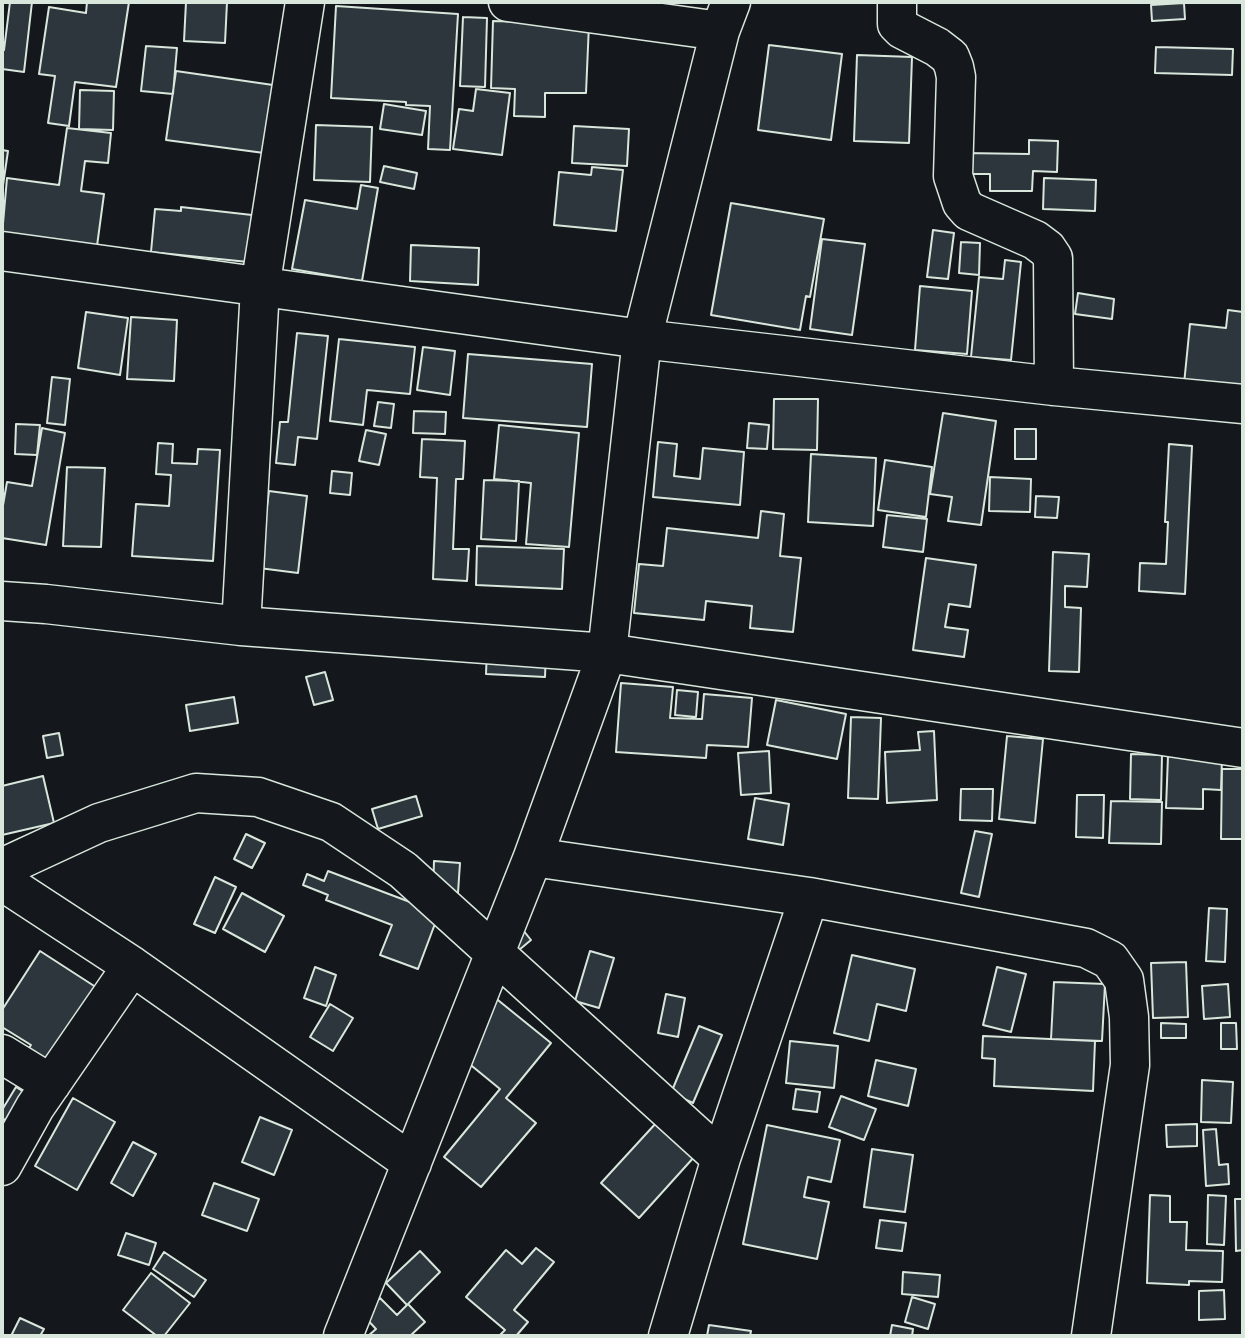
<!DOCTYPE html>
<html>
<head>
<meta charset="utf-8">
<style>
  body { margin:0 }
  #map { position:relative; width:1245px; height:1338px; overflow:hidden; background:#14181c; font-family:Inter,sans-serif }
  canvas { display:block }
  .frame { position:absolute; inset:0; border:4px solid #d8e6dc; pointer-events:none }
</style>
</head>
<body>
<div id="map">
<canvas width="1245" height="1338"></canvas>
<div class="frame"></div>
</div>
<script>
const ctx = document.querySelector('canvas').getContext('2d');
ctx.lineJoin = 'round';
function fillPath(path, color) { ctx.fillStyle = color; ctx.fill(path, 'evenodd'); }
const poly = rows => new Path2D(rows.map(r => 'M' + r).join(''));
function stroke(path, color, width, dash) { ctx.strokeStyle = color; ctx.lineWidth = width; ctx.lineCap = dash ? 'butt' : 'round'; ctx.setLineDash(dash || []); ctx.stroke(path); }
const building = poly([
  [10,2,32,2,24,72,2,69,2,49,4,50,10,2],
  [87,2,129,2,116,87,75,82,69,126,48,123,55,76,39,74,49,7,86,13,87,2],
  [186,2,227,2,225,43,184,41,186,2],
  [1184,3,1185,19,1152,21,1151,5,1184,3],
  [336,6,458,14,450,150,428,149,430,106,406,105,406,102,331,98,336,6],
  [463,17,487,18,485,87,460,86,463,17],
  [493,21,589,24,586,93,545,93,545,117,514,116,515,89,491,88,493,21],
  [769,45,842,54,831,140,758,130,769,45],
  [146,46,177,48,173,94,141,91,146,46],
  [1156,47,1233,49,1232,75,1155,73,1156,47],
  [857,55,912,57,909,143,854,141,857,55],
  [176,71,273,85,264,153,166,140,176,71],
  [476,89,510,93,502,155,453,149,459,109,473,111,476,89],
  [80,90,114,91,113,130,79,129,80,90],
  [384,104,426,111,422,135,380,129,384,104],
  [316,125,372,127,370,182,314,180,316,125],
  [574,126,629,129,627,166,572,163,574,126],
  [67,128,111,133,108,163,85,161,81,191,104,194,97,246,2,235,7,178,59,185,67,128],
  [1029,140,1058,141,1057,172,1033,171,1032,191,990,191,990,174,964,174,964,153,1029,154,1029,140],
  [2,150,8,151,2,192,2,150],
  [384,166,417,173,414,189,380,182,384,166],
  [592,167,623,170,616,231,554,225,559,172,591,175,592,167],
  [1044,178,1096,180,1095,211,1043,209,1044,178],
  [361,185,378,188,362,281,292,269,305,200,357,209,361,185],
  [731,203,824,219,810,297,806,296,800,330,711,315,731,203],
  [181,207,252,215,248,262,151,252,155,209,181,211,181,207],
  [933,230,954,233,948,279,927,277,933,230],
  [822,239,865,244,852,335,810,329,822,239],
  [961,242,980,243,979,275,959,273,961,242],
  [411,245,479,248,478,285,410,281,411,245],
  [1005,260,1021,262,1011,360,971,357,979,277,1003,279,1005,260],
  [920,286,972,291,967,354,915,350,920,286],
  [1078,293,1114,299,1112,319,1075,314,1078,293],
  [1228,310,1243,312,1243,390,1184,384,1190,324,1226,328,1228,310],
  [86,312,128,318,120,375,78,368,86,312],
  [131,317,177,320,174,381,127,379,131,317],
  [297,333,328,336,317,439,298,437,295,465,276,463,280,422,288,422,297,333],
  [339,339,415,347,410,394,367,390,363,425,330,421,339,339],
  [423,347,455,351,450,395,417,390,423,347],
  [468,354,592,364,587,427,463,418,468,354],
  [52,377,70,379,65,425,47,423,52,377],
  [774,399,818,399,817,450,773,449,774,399],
  [378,402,394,404,391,428,374,426,378,402],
  [414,411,446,412,445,434,413,433,414,411],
  [943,413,996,421,981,525,948,521,952,497,930,494,943,413],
  [749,423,769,425,767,449,747,448,749,423],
  [16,424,40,425,37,455,15,454,16,424],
  [499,425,579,433,569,547,526,544,531,483,494,479,499,425],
  [42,428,65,433,46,545,2,538,2,511,7,482,32,486,42,428],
  [1015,429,1036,429,1036,459,1015,459,1015,429],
  [366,430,386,434,379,465,359,461,366,430],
  [422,439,465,441,463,479,456,479,453,549,469,549,467,581,433,579,437,478,420,477,422,439],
  [658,442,677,444,674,476,700,479,703,448,744,452,740,505,653,497,658,442],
  [158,443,173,444,172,463,197,464,198,449,220,450,213,561,132,556,136,504,169,506,171,475,156,474,158,443],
  [1169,444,1192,446,1185,594,1139,591,1140,563,1166,564,1168,522,1165,522,1169,444],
  [811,454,876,458,873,526,808,522,811,454],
  [885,460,932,467,926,517,878,510,885,460],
  [67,467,105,468,101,547,63,546,67,467],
  [332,471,352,473,350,495,330,493,332,471],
  [990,477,1031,479,1030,512,989,511,990,477],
  [484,480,519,481,516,541,481,539,484,480],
  [269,491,307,496,298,573,259,568,269,491],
  [1036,496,1059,497,1057,518,1035,517,1036,496],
  [761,511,784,514,780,556,801,558,793,632,750,628,752,606,706,601,704,620,634,613,639,564,663,566,667,528,758,538,761,511],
  [887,515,927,519,923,552,883,547,887,515],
  [477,546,564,549,562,589,476,585,477,546],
  [1053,552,1089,554,1087,587,1065,586,1065,607,1081,608,1079,672,1049,671,1053,552],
  [926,558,976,565,970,607,949,604,945,627,968,630,964,657,913,650,926,558],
  [487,649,546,651,545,677,486,674,487,649],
  [325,672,333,700,314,705,306,677,325,672],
  [621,683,673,687,670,718,702,719,704,694,752,698,748,747,707,745,706,758,616,752,621,683],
  [677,690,698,692,696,717,675,715,677,690],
  [234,697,238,723,190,731,186,705,234,697],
  [776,700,846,714,837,759,767,745,776,700],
  [851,717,881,718,878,799,848,798,851,717],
  [934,731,937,800,887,803,885,752,920,750,918,732,934,731],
  [59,733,63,755,47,758,43,736,59,733],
  [1007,736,1043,739,1035,823,999,819,1007,736],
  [769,751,771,793,741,795,738,753,769,751],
  [1131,754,1162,755,1161,800,1130,799,1131,754],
  [1168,756,1222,758,1221,790,1203,789,1203,809,1166,808,1168,756],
  [1222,769,1243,769,1243,839,1221,839,1222,769],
  [43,776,54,823,2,835,2,786,43,776],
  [961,789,993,789,992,821,960,820,961,789],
  [1077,795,1104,795,1103,838,1076,837,1077,795],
  [416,796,422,816,378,829,372,809,416,796],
  [755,798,789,804,783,845,748,839,755,798],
  [1111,801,1162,802,1161,844,1109,843,1111,801],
  [975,831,992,834,979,897,961,893,975,831],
  [246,834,265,843,252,868,234,859,246,834],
  [434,861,460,863,458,893,433,892,434,861],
  [328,871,439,913,418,969,380,955,392,925,326,900,328,895,303,885,307,874,324,881,328,871],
  [215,877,236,887,215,933,194,924,215,877],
  [242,893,284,916,265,952,223,929,242,893],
  [1209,908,1227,909,1225,962,1206,961,1209,908],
  [519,925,531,940,513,955,519,925],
  [40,951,105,993,48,1080,20,1062,31,1045,2,1027,2,1010,40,951],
  [590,951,614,958,599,1008,575,1001,590,951],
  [852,955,915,969,906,1011,877,1004,869,1041,834,1033,852,955],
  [1186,962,1188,1017,1153,1018,1151,963,1186,962],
  [315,967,336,975,326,1006,304,998,315,967],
  [997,967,1026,974,1011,1032,983,1025,997,967],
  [1054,982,1105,984,1102,1041,1051,1039,1054,982],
  [1228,984,1230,1017,1204,1019,1202,986,1228,984],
  [488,992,551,1043,506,1098,536,1123,481,1187,444,1157,500,1089,445,1044,488,992],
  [666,994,685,998,678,1037,658,1033,666,994],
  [330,1004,353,1018,333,1051,310,1037,330,1004],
  [1161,1023,1186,1024,1186,1038,1161,1038,1161,1023],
  [1221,1023,1236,1023,1237,1049,1221,1049,1221,1023],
  [699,1026,722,1035,693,1103,671,1093,699,1026],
  [983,1036,1095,1041,1093,1091,994,1086,995,1059,982,1058,983,1036],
  [790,1041,838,1046,834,1088,786,1083,790,1041],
  [876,1060,916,1069,908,1106,868,1096,876,1060],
  [1202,1080,1233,1082,1231,1123,1201,1122,1202,1080],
  [16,1087,32,1097,14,1125,2,1118,2,1110,16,1087],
  [796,1089,820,1092,817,1112,793,1109,796,1089],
  [841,1096,876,1109,864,1140,829,1127,841,1096],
  [73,1098,115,1122,77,1190,35,1166,73,1098],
  [260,1117,292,1130,274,1175,242,1162,260,1117],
  [657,1122,695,1156,639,1218,601,1183,657,1122],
  [1197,1124,1197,1146,1167,1147,1166,1125,1197,1124],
  [767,1125,840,1140,831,1182,808,1177,804,1197,829,1202,817,1259,743,1244,767,1125],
  [1216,1129,1219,1165,1228,1164,1229,1184,1206,1186,1203,1130,1216,1129],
  [133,1142,156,1154,133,1196,111,1183,133,1142],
  [872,1149,913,1155,905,1212,864,1207,872,1149],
  [214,1183,259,1199,247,1231,202,1215,214,1183],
  [1150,1195,1170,1196,1170,1222,1187,1222,1186,1250,1223,1251,1222,1282,1189,1281,1189,1285,1147,1283,1150,1195],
  [1208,1195,1226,1196,1224,1245,1207,1244,1208,1195],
  [1235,1199,1243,1199,1243,1250,1236,1251,1235,1199],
  [880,1220,906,1223,902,1251,876,1248,880,1220],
  [126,1233,156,1243,149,1265,118,1255,126,1233],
  [536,1248,554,1262,514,1310,528,1322,516,1336,499,1336,505,1330,466,1297,506,1250,522,1264,536,1248],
  [420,1251,440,1272,408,1304,425,1322,410,1336,368,1336,376,1329,363,1315,380,1298,397,1315,407,1305,386,1283,420,1251],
  [164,1252,206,1280,194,1297,153,1269,164,1252],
  [903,1272,940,1275,938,1297,902,1294,903,1272],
  [151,1273,190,1303,164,1336,157,1336,123,1310,151,1273],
  [1224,1290,1225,1319,1199,1320,1199,1291,1224,1290],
  [912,1297,935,1304,928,1329,905,1322,912,1297],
  [20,1318,44,1329,40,1336,11,1336,20,1318],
  [709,1325,751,1331,750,1336,707,1336,709,1325],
  [892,1325,913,1329,912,1336,890,1336,892,1325]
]);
const minor = poly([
  [508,2,720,31],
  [897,2,897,24,902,29,937,47,950,57,954,67,956,77,953,176,962,203,969,211,1035,240,1047,249,1053,258,1054,386],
  [2,251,642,339,1054,386,1243,404],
  [2,601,46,604,241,626,607,653,1243,748],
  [241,626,260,288,305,2],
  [533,857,809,897,1086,948,1110,960,1124,980,1129,1017,1130,1065,1091,1336],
  [2,868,99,823,196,793,258,797,331,822,403,870,721,1158],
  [2,881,132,966,412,1163],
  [2,1054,51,1084],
  [2,1166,35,1107,132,966],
  [343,1336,533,857,607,653,642,339,720,31,731,2],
  [668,1336,721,1158,809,897]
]);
fillPath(building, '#2c363c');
stroke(building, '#d8e6dc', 2);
stroke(minor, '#d8e6dc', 41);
stroke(minor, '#14181c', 38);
</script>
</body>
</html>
